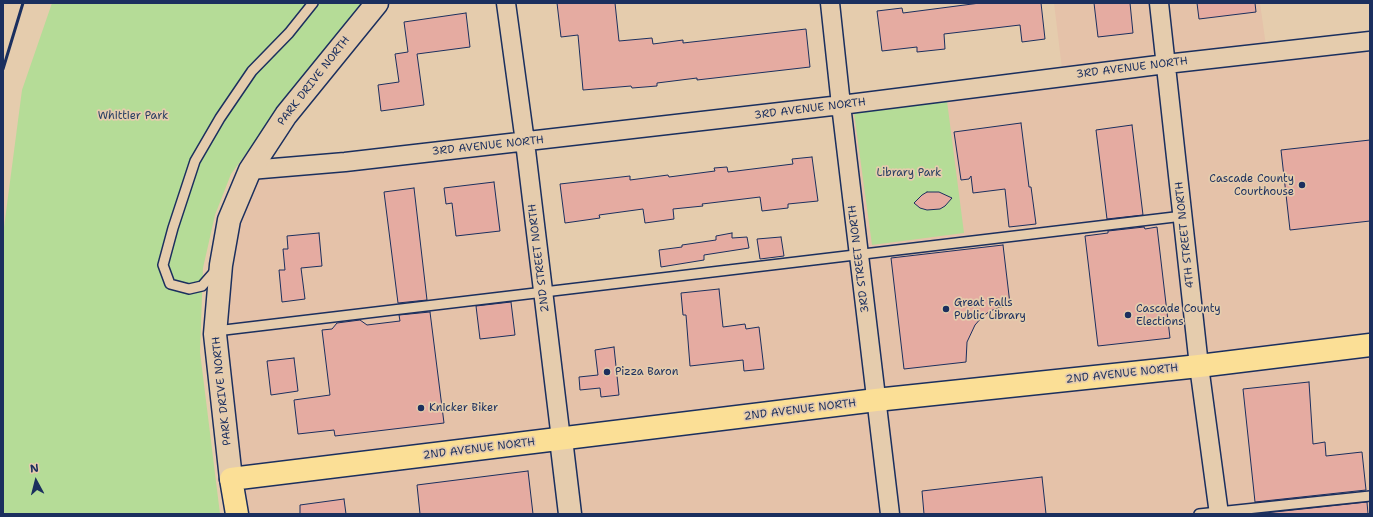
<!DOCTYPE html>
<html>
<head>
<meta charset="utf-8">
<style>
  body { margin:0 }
  #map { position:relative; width:1373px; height:517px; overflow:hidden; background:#e5ccad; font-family:"Shantell Sans",sans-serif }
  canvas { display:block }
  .frame { position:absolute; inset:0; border:4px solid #1b2f5e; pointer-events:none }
  .north { position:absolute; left:16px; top:461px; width:40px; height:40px; -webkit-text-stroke:3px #e5ccad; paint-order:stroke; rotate:353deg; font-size:11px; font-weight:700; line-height:16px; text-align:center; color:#1b2f5e }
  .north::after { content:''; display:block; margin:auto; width:14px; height:18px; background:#1b2f5e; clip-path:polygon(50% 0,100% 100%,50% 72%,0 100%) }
</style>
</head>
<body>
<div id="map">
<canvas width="1373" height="517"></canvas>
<div class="frame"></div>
<div class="north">N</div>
</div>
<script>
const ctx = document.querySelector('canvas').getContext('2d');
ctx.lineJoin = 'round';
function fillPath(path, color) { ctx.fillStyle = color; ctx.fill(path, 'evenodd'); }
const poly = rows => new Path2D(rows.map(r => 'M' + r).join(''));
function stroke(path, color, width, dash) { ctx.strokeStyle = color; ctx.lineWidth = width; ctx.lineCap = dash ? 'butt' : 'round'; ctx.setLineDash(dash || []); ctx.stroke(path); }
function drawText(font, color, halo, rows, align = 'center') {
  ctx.font = font + ' "Shantell Sans",sans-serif'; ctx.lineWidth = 3.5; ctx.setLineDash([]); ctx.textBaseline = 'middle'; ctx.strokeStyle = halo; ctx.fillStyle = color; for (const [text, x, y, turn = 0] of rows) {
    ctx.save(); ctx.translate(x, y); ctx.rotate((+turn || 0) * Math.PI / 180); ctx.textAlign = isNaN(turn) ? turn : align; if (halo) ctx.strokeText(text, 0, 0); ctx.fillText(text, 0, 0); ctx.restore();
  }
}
const built = poly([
  [1054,3,1260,3,1267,53,1370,41,1370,514,237,514,216,331,250,170,525,142,543,292,858,254,841,105,1063,77]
]);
const green = poly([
  [52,3,362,3,298,83,231,174,215,215,203,268,200,352,220,514,3,514,3,235,22,90],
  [947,101,964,233,872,245,854,113]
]);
const building = poly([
  [557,3,615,3,619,41,652,38,653,44,683,40,683,43,806,29,810,67,697,80,697,78,657,83,657,86,632,88,631,86,583,90,578,35,561,37,557,3],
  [980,3,1041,3,1045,39,1022,42,1020,25,944,34,945,49,917,52,917,47,882,51,877,11,902,8,903,13,980,3],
  [1094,3,1130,3,1133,33,1098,37,1094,3],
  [1197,3,1255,3,1256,12,1199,19,1197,3],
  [466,13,470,47,417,54,424,105,381,111,378,85,399,82,395,54,408,52,404,22,466,13],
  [1021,123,1029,187,1031,187,1036,224,1009,227,1005,189,973,193,971,176,969,179,961,180,954,132,1021,123],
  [1132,125,1143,215,1107,219,1096,130,1132,125],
  [1370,140,1370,221,1290,230,1281,150,1370,140],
  [812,157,818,201,788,204,788,208,762,211,760,197,702,204,703,206,673,209,674,219,645,223,643,209,599,215,600,218,565,223,560,184,630,176,630,180,668,175,669,177,715,171,714,168,727,167,728,172,793,164,792,159,812,157],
  [494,182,500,231,456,236,452,203,446,204,444,188,494,182],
  [414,188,427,300,398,303,384,192,414,188],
  [927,192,939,192,952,198,945,206,940,209,927,210,920,208,914,203,922,195,927,192],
  [1144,227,1145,229,1157,227,1170,338,1098,346,1085,236,1108,233,1108,231,1144,227],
  [319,233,322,266,301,268,305,299,282,302,279,270,285,270,283,249,288,249,287,236,319,233],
  [732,233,732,238,747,237,749,248,704,255,704,260,661,267,659,250,682,247,682,245,716,240,716,236,732,233],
  [781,237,784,256,760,259,757,239,781,237],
  [1003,245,1010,304,990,311,982,317,975,325,967,342,966,362,904,369,891,258,1003,245],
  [719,289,723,327,745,324,746,329,759,327,764,369,744,371,743,360,690,366,686,315,683,315,681,293,719,289],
  [511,302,515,335,480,339,476,306,511,302],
  [430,312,444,423,335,436,334,430,298,434,294,400,330,395,322,330,332,329,337,323,360,320,367,325,400,321,399,315,430,312],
  [614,347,619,395,601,397,600,388,580,390,579,377,598,375,595,350,614,347],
  [294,358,298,391,271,395,267,361,294,358],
  [1309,382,1313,444,1325,442,1326,456,1362,452,1366,490,1255,502,1243,389,1309,382],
  [528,471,533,514,420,514,417,485,528,471],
  [1042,477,1046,514,924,514,922,491,1042,477],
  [344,499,346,514,300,514,300,505,344,499],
  [1367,502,1368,514,1256,514,1367,502]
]);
const service = poly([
  [216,270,202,286,189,289,170,284,163,265,173,228,195,161,220,118,252,71,289,33,313,3],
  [216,331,1183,216],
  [1199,514,1370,496]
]);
const minor = poly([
  [506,3,525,142,561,439],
  [830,3,841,105,890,514],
  [1159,3,1199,366,1219,514],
  [250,170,345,162,841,105,1166,64,1370,41]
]);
const tertiary = poly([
  [561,439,570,514],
  [231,479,215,334,221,265,229,220,250,170,286,115,377,3]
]);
const primary = poly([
  [237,514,231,479,876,400,1199,366,1370,345]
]);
const rail = poly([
  [3,69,23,3]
]);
const markers = [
  [1302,185,4,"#1b2f5e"],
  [946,309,4,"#1b2f5e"],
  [1128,315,4,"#1b2f5e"],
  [607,372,4,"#1b2f5e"],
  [421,408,4,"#1b2f5e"]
];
const streetNames = [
  ["3RD AVENUE NORTH",1132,68,-7],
  ["PARK DRIVE NORTH",314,81,-52],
  ["3RD AVENUE NORTH",810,109,-7],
  ["3RD AVENUE NORTH",488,146,-6],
  ["4TH STREET NORTH",1185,235,-96],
  ["2ND STREET NORTH",539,258,-97],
  ["3RD STREET NORTH",859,259,-97],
  ["2ND AVENUE NORTH",1122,374,-6],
  ["PARK DRIVE NORTH",222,391,-96],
  ["2ND AVENUE NORTH",800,410,-7],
  ["2ND AVENUE NORTH",479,449,-7]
];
const parkNames = [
  ["Whittier Park",133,116],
  ["Library Park",909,173]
];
const poiNames = [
  ["Cascade County",1294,179,"right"],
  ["Courthouse",1294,192,"right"],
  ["Great Falls",954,303],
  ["Public Library",954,316],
  ["Cascade County",1136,309],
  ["Elections",1136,322],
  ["Pizza Baron",615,372],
  ["Knicker Biker",429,408]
];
fillPath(built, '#e5c2a9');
fillPath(green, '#b5dc97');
fillPath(building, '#e5aba1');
stroke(building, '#1b2f5e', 1);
stroke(service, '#1b2f5e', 12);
stroke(minor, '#1b2f5e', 21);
stroke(tertiary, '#1b2f5e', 25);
stroke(primary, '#1b2f5e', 25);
stroke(service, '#e5ccad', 9);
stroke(minor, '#e5ccad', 18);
stroke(tertiary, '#e5ccad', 22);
stroke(primary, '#fbdf96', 22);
stroke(rail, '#1b2f5e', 3);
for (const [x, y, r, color] of markers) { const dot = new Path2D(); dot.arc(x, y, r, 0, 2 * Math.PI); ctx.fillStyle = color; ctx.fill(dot); stroke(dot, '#e5ccad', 1.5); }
drawText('11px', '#1b2f5e', '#e5ccad', streetNames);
drawText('11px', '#2a4064', '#e5ccad', parkNames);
drawText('11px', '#1b2f5e', '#e5ccad', poiNames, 'left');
</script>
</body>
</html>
